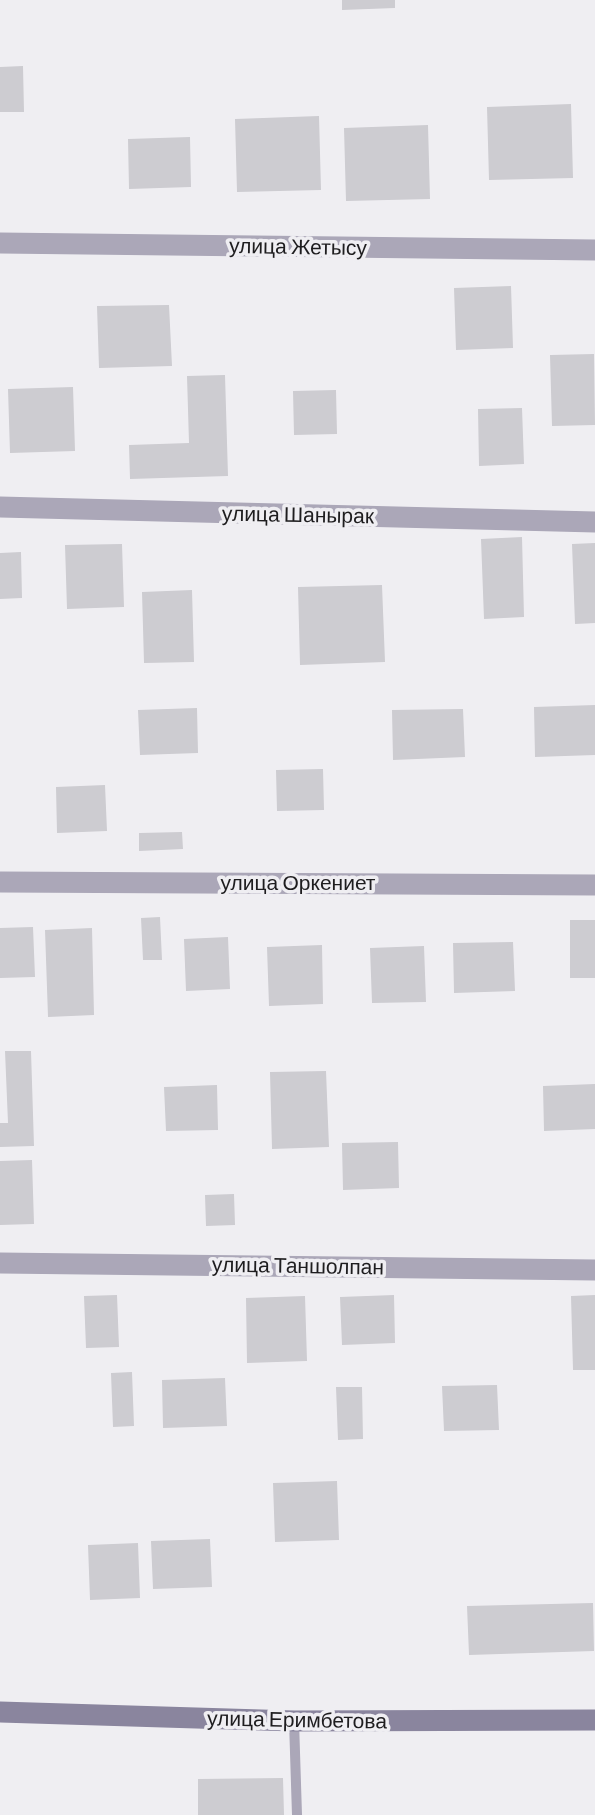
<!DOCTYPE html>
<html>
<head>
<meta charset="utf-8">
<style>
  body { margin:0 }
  canvas { display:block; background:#efeef2 }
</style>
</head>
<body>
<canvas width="595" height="1815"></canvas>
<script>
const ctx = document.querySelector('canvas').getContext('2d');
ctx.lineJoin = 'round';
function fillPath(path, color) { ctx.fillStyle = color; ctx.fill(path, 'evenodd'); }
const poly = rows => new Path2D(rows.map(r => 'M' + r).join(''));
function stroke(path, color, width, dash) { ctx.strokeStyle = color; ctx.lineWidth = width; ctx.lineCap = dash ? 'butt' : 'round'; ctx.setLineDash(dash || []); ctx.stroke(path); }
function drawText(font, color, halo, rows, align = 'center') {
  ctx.font = font + ' Barlow,sans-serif'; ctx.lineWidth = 7; ctx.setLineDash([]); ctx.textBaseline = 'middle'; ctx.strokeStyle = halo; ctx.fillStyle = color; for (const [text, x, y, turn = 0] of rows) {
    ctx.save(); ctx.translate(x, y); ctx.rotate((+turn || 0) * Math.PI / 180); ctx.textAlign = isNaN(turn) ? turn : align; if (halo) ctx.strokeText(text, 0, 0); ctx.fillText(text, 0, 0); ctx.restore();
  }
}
const building = poly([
  [342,0,395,0,395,8,342,10],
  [23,66,24,112,0,112,0,67],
  [571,104,573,178,489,180,487,107],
  [319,116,321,190,237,192,235,119],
  [428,125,430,199,346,201,344,128],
  [190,137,191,187,129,189,128,139],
  [511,286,513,348,456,350,454,288],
  [169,305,172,366,99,368,97,306],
  [594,354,595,425,552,426,550,355],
  [225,375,228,476,130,479,129,445,189,443,187,376],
  [73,387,75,451,10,453,8,389],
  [336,390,337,434,294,435,293,391],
  [522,408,524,464,479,466,478,409],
  [522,537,524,617,484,619,481,539],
  [595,543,595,623,575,624,572,544],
  [122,544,124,607,67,609,65,545],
  [21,552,22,598,0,599,0,553],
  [382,585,385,662,300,665,298,587],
  [192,590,194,662,144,663,142,592],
  [595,705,595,755,535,757,534,707],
  [197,708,198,753,140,755,138,710],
  [463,709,465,757,393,760,392,710],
  [323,769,324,810,277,811,276,770],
  [105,785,107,831,57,833,56,787],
  [182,832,183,849,139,851,139,833],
  [160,917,162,960,143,960,141,918],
  [570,920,595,920,595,978,570,978],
  [33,927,35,977,0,978,0,928],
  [92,928,94,1015,48,1017,45,930],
  [228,937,230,989,186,991,184,939],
  [513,942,515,991,454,993,453,943],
  [322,945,323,1004,269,1006,267,947],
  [424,946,426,1002,372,1003,370,948],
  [5,1051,31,1051,34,1146,0,1147,0,1123,8,1123],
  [326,1071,329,1147,272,1149,270,1072],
  [595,1084,595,1129,544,1131,543,1086],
  [217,1085,218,1130,166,1131,164,1087],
  [398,1142,399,1188,343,1190,342,1143],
  [32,1160,34,1224,0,1225,0,1161],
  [234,1194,235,1225,206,1226,205,1195],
  [117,1295,119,1347,86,1348,84,1296],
  [394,1295,395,1343,342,1345,340,1297],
  [595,1295,595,1370,573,1370,571,1296],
  [305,1296,307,1361,247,1363,246,1298],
  [132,1372,134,1426,113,1427,111,1373],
  [225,1378,227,1426,163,1428,162,1380],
  [497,1385,499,1430,444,1431,442,1386],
  [336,1387,362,1387,363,1439,338,1440],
  [337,1481,339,1540,275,1542,273,1483],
  [210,1539,212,1587,153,1589,151,1541],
  [138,1543,140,1598,90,1600,88,1545],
  [593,1603,594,1651,469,1655,467,1606],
  [283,1778,284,1815,198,1815,198,1779]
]);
const service = poly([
  [294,1721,297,1815]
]);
const minor = poly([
  [0,243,595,250],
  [0,507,595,522],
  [0,882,595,885],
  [0,1263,595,1270]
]);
const secondary = poly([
  [0,1712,294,1721,595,1720]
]);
const streetNames = [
  ["улица Жетысу",298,247,1],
  ["улица Шанырак",298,515,1],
  ["улица Оркениет",298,883],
  ["улица Таншолпан",298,1266,1],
  ["улица Еримбетова",297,1720,1]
];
fillPath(building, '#cdccd1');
stroke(service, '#aba7b8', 10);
stroke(minor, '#aba7b8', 21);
stroke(secondary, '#8a859e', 21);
drawText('21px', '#1e1d1f', '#efeef2', streetNames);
</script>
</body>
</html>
